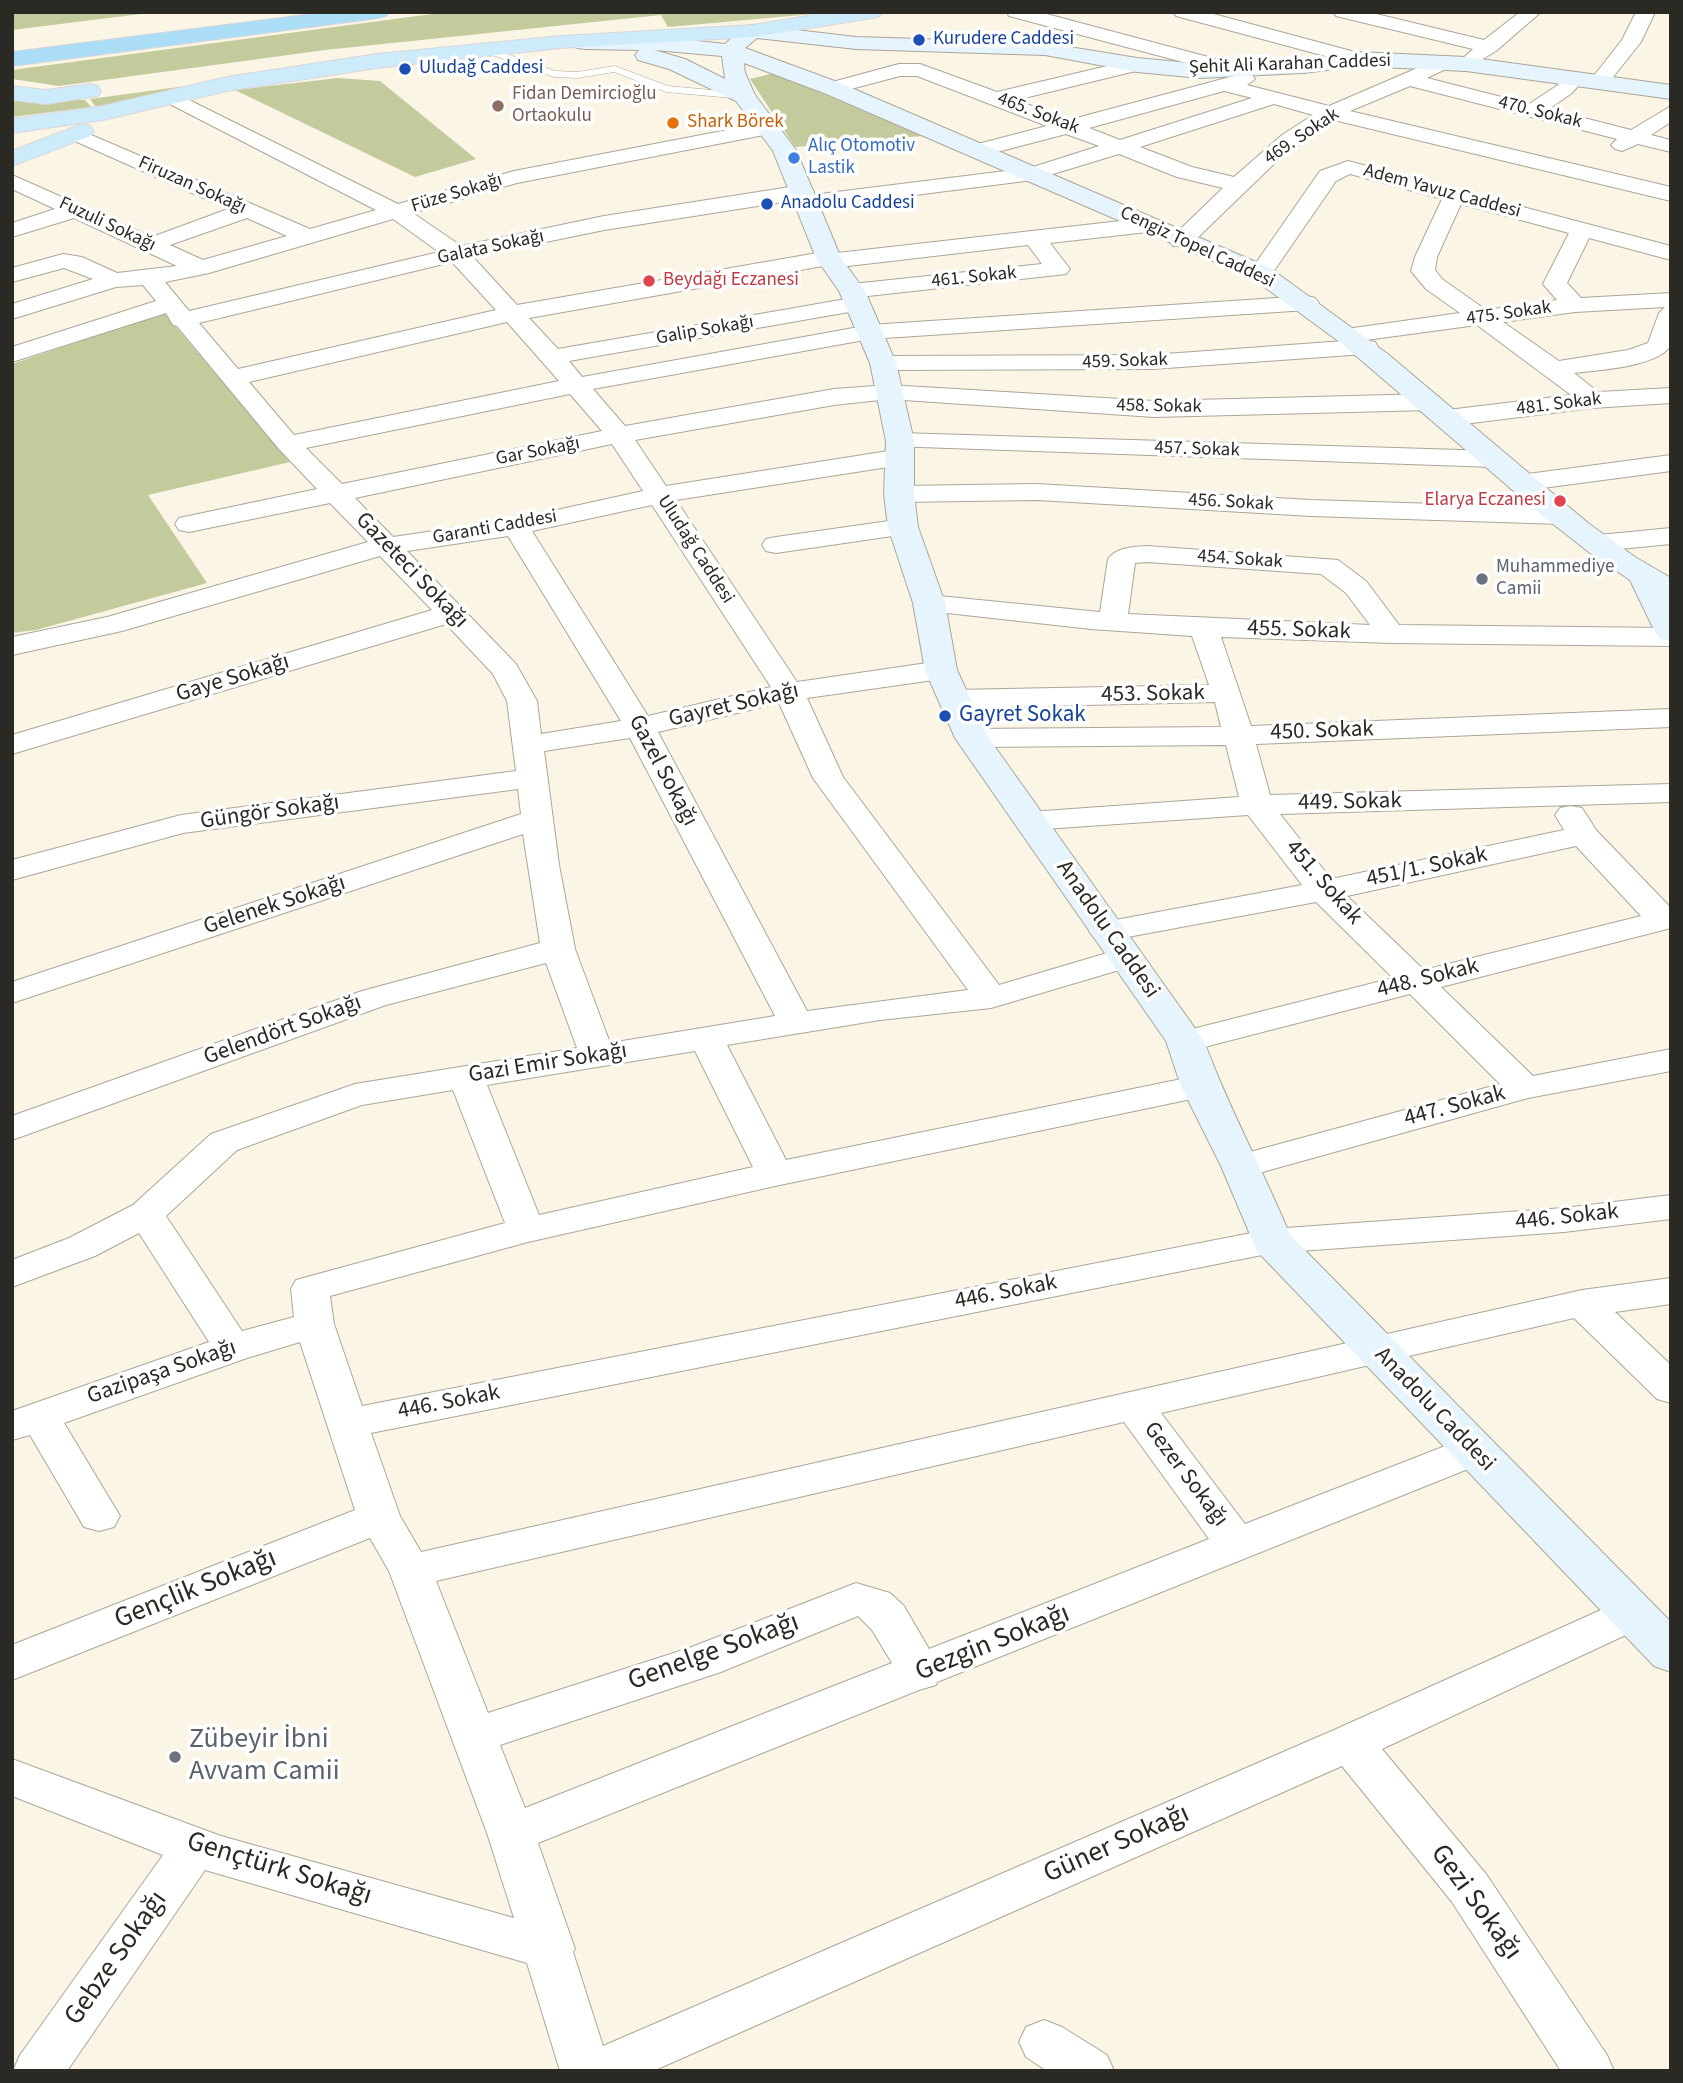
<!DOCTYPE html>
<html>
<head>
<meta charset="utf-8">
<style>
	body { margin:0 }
	#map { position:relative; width:1683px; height:2083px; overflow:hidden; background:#fbf5e6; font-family:"Source Sans 3",sans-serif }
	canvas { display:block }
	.frame { position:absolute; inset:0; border:14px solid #2b2924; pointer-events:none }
</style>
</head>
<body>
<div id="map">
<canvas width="1683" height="2083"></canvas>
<div class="frame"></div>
</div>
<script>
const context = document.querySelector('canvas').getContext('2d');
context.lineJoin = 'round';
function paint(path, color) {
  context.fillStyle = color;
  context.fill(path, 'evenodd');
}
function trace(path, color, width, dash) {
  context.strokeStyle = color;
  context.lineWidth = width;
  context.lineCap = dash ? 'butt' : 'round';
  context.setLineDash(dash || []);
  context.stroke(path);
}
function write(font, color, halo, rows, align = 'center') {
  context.font = font + ' "Source Sans 3",sans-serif';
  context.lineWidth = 7;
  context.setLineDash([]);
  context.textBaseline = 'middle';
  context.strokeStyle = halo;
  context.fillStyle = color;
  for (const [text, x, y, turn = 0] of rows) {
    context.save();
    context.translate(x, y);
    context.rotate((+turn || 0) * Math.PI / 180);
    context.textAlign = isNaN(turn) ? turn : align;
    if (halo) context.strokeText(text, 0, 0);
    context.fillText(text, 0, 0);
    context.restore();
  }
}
paint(new Path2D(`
	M 12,12 L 157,12 L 12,30 Z
	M 447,12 L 835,12 L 668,27 L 661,15 L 325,50 L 59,86 L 12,79 L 12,70 Z
	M 774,73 L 922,136 L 795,147 L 750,79 Z
	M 338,78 L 380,81 L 476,159 L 415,177 L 235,90 Z
	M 193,85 L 96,107 L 90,99 Z
	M 85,100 L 91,107 L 12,117 L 12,101 Z
	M 164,313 L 290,462 L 148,495 L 207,583 L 36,630 L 12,633 L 12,364 Z`), '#c3ca9c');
const lane = new Path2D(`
	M 484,48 L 490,48 L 555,71 L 577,72 L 615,66 L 668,86 L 744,93 L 749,96 L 744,99 L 666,92 L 614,72 L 577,78 L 554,77 L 484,52 Z`);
const street = new Path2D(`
	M 1007,12 L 1039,12 L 1212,58 L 1221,62 L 1225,71 L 1222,75 L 1208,75 L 1205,69 L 1198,66 L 1009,16 Z
	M 1174,12 L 1206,12 L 1366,55 L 1369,59 L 1366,63 L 1359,65 L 1176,16 Z
	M 1334,12 L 1368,12 L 1484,40 L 1520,12 L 1541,12 L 1496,51 L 1471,66 L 1464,64 L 1461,60 L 1473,49 L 1336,16 Z
	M 1636,12 L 1655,12 L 1641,42 L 1606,86 L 1592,86 L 1589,82 L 1622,40 Z
	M 1443,57 L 1450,59 L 1453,63 L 1450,67 L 1427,78 L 1529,104 L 1558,85 L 1567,75 L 1581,75 L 1584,79 L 1572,93 L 1549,109 L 1631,130 L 1671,106 L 1671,122 L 1651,135 L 1671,140 L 1671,152 L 1638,144 L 1622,151 L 1615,149 L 1611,145 L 1617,139 L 1410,86 L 1350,111 L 1671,187 L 1671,201 L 1334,120 L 1278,160 L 1189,246 L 1173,246 L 1170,241 L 1173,236 L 1223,188 L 1177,177 L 1119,154 L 1033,180 L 805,209 L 797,207 L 796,200 L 604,230 L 473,257 L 517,305 L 829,251 L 837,253 L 1147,218 L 1155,220 L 1158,225 L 1155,230 L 1147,232 L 1050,243 L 1070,269 L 1066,274 L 859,297 L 866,299 L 870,304 L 866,309 L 569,361 L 582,377 L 870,325 L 1307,296 L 1315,298 L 1319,303 L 1315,308 L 1307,310 L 870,339 L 593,389 L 625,426 L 834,389 L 889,385 L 1154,401 L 1430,394 L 1439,397 L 1443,402 L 1439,407 L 1430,410 L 1154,417 L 889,399 L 834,405 L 635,440 L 666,486 L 901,449 L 910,451 L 914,457 L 910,463 L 901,465 L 676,500 L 797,682 L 941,661 L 951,664 L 956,670 L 951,676 L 941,679 L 807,698 L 843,777 L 999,985 L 1124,948 L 1136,951 L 1141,958 L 1136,965 L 991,1008 L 880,1020 L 727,1045 L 786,1160 L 1201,1075 L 1214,1078 L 1219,1086 L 1214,1094 L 1201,1097 L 775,1186 L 528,1242 L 330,1296 L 334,1324 L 362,1406 L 1272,1229 L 1564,1208 L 1671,1195 L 1671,1219 L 1564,1232 L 1272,1253 L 371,1433 L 400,1516 L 421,1552 L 1582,1290 L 1671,1278 L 1671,1304 L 1615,1312 L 1671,1365 L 1671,1403 L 1657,1399 L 1574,1318 L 1161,1413 L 1245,1524 L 1458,1441 L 1473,1436 L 1488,1441 L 1494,1451 L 1488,1461 L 937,1682 L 936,1685 L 919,1690 L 538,1843 L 575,1949 L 573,1952 L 603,2046 L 1334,1730 L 1632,1596 L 1647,1601 L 1654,1613 L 1647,1625 L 1382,1749 L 1486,1874 L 1607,2055 L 1614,2071 L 1561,2071 L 1452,1902 L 1342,1766 L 653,2071 L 560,2071 L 527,1963 L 205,1870 L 67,2071 L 13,2071 L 20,2055 L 163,1855 L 12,1796 L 12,1759 L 221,1836 L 514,1918 L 487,1833 L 389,1571 L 370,1538 L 12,1680 L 12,1645 L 355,1510 L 300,1342 L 247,1358 L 64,1423 L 120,1516 L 114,1527 L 99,1531 L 84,1527 L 30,1435 L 12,1440 L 12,1411 L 209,1342 L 139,1233 L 95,1256 L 12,1287 L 12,1260 L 69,1238 L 133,1205 L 211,1134 L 355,1084 L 577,1048 L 546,963 L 386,1005 L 12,1140 L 12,1116 L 362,991 L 540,943 L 523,834 L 12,1003 L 12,982 L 521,814 L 518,789 L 183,833 L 12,880 L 12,860 L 181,815 L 516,771 L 507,701 L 493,674 L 446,624 L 12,754 L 12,735 L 432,610 L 380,556 L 122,631 L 12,655 L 12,637 L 107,617 L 368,542 L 330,503 L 189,532 L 179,530 L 175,524 L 179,518 L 317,489 L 279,449 L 177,326 L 173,325 L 166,313 L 12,362 L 12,347 L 156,301 L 143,285 L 116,287 L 12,319 L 12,304 L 93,279 L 64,268 L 12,282 L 12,268 L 63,254 L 82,257 L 117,273 L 177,266 L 74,218 L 12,237 L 12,223 L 55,209 L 12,189 L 12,175 L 152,237 L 228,209 L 68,138 L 65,134 L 68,130 L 75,128 L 310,229 L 376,210 L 164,101 L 161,97 L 164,93 L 171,91 L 398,204 L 514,171 L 769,122 L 776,124 L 779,128 L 776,132 L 769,134 L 517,183 L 413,213 L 461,246 L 604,216 L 803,185 L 811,187 L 814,192 L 812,195 L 1030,168 L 1099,146 L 1066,134 L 978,157 L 970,156 L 967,151 L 970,146 L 1047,126 L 917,76 L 900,76 L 832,94 L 825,92 L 822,88 L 825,84 L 899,64 L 920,64 L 997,92 L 1137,59 L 1144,61 L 1147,65 L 1144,69 L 1016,100 L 1069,120 L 1245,73 L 1252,75 L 1255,79 L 1247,85 L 1329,106 ZM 1224,91 L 1252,98 L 1120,140 L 1089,128 ZM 1274,104 L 1313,115 L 1282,135 L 1234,177 L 1192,167 L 1140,147 ZM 247,218 L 287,236 L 203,260 L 170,245 ZM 393,219 L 439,252 L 189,311 L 165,282 L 209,273 ZM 1028,245 L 1042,264 L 852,284 L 844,286 L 840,291 L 844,296 L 852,298 L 558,349 L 529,318 L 823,266 L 831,268 ZM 452,262 L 496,310 L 238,369 L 199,323 ZM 507,322 L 559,381 L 294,435 L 249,382 ZM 570,394 L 602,431 L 342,484 L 306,448 ZM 612,444 L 643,491 L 516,519 L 393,537 L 355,498 ZM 652,505 L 771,687 L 648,716 L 532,531 ZM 508,536 L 621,721 L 541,734 L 537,701 L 516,664 L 407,551 ZM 779,703 L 813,778 L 968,990 L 807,1011 L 658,732 ZM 630,738 L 775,1016 L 610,1043 L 575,949 L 559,865 L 544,751 ZM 695,1051 L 753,1167 L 539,1215 L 487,1085 ZM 453,1090 L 505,1223 L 296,1280 L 291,1289 L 294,1317 L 242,1331 L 166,1216 L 237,1150 L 362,1105 ZM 1124,1422 L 1209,1539 L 929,1649 L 904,1606 L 890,1593 L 856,1583 L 689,1648 L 488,1713 L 436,1581 ZM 858,1616 L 872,1630 L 892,1663 L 525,1808 L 500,1745 L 721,1672 Z
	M 1348,161 L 1671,246 L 1671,260 L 1589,238 L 1567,283 L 1581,298 L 1671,293 L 1671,345 C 1658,367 1598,370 1574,373 L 1598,392 L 1671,388 L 1671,403 L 1592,408 L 1448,426 L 1439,423 L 1435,418 L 1439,413 L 1448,410 L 1571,395 L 1477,325 L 1366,340 L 1375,342 L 1378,347 L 1375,352 L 1366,354 L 1152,369 L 883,370 L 874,368 L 871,363 L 874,358 L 883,356 L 1152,355 L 1344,341 L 1336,335 L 1339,330 L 1460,313 L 1426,289 L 1411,271 L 1415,257 L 1442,199 L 1350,174 L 1336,181 L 1269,278 L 1253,278 L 1249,273 L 1320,171 ZM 1461,204 L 1569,233 L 1543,284 L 1557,300 L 1486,310 L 1442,279 L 1435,270 L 1437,257 ZM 1665,307 L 1659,313 L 1648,343 L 1628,350 L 1559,361 L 1503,322 L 1575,312 Z
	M 900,433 L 1494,451 L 1503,453 L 1507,459 L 1503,465 L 1494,467 L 891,446 L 887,441 L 891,436 Z
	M 1671,455 L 1671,471 L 1520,491 L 1511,489 L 1507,483 L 1511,477 L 1520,475 Z
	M 1037,484 L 1311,500 L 1562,508 L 1572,510 L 1575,516 L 1572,522 L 1562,524 L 1311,516 L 1037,500 L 899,502 L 890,500 L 886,494 L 890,488 L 899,486 Z
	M 903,519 L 913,521 L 917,527 L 913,533 L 776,553 L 766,551 L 762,545 L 766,539 L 776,537 Z
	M 1671,528 L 1671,544 L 1599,551 L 1589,549 L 1585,543 L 1589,537 L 1599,535 Z
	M 1147,546 L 1338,560 L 1366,581 L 1399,625 L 1671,628 L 1671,646 L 1391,643 L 1221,637 L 1251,726 L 1671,709 L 1671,727 L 1256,744 L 1270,795 L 1671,784 L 1671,802 L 1280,814 L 1331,879 L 1564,830 L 1555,815 L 1560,808 L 1571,806 L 1582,808 L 1596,830 L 1671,908 L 1671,928 L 1441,987 L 1533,1076 L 1671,1049 L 1671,1071 L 1528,1098 L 1241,1178 L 1228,1174 L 1223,1166 L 1228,1158 L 1500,1084 L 1410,994 L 1185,1052 L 1173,1048 L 1168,1041 L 1173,1034 L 1393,978 L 1316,902 L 1106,941 L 1094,938 L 1089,931 L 1094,924 L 1302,885 L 1248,815 L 1030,830 L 1019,828 L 1014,821 L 1019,814 L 1030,812 L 1239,797 L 1226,745 L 972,747 L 961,744 L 957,738 L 961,732 L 972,729 L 1221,727 L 1215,702 L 954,708 L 943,705 L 939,699 L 943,693 L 954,690 L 1209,685 L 1192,636 L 1091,629 L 929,611 L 919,609 L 915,603 L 919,597 L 929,595 L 1100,612 L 1108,559 C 1117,547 1133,547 1147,546 ZM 1147,562 L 1321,574 L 1346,593 L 1370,625 L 1128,614 L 1135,563 ZM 1576,846 L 1641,916 L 1424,970 L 1347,896 Z
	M 1044,2020 L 1062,2027 L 1107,2055 L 1114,2071 L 1047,2071 L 1026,2057 L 1019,2042 L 1026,2027 Z`);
const secondary = new Path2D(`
	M 753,25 L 856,37 L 1045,43 L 1137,58 L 1200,64 L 1303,59 L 1359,52 L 1466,57 L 1671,85 L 1671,99 L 1466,71 L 1359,66 L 1303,73 L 1200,78 L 1137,72 L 1045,55 L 856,49 L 757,38 L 745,48 L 840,83 L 1270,268 L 1389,355 L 1588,523 L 1635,557 L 1671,578 L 1671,641 L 1660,639 L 1655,632 L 1630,580 L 1590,553 L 1544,517 L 1341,343 L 1252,278 L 824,93 L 744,63 L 745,73 L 755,95 L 796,150 L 841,258 L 865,291 L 896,363 L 914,441 L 914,494 L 918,527 L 945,603 L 957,670 L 988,737 L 1204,1041 C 1228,1107 1263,1170 1290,1235 L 1671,1622 L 1671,1672 L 1654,1666 L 1257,1251 L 1221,1166 L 1181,1086 L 1166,1041 L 955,738 L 925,670 L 913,603 L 888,527 L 884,494 L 886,441 L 870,363 L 839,291 L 816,258 L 773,151 L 736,101 L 669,69 L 638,60 L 635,55 L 639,50 L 585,49 L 577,48 L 574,43 L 577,38 L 585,37 L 670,38 L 725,44 L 745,26 ZM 654,50 L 722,56 L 725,79 L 685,59 Z`);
const primary = new Path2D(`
	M 831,12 L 883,12 L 880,16 L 873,18 L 753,37 L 561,48 L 377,68 L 227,91 L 103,120 L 12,133 L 12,119 L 103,106 L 227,77 L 377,54 L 561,36 L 753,25 Z
	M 90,84 L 98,86 L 101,91 L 98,96 L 46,104 L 12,100 L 12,86 L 46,90 Z
	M 82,124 L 90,126 L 94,131 L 90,136 L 12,166 L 12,151 Z`);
const highway = new Path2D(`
	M 328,12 L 389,12 L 386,16 L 379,18 L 12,66 L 12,52 Z`);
trace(lane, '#aba698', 1);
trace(street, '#aba698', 2);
trace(secondary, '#aba698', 2);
trace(primary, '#d9d8d8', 2);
trace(highway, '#d9d8d8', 2);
paint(lane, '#fff');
paint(street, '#fff');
paint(secondary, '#e6f5fd');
paint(primary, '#cdebfa');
paint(highway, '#abddf7');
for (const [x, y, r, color] of [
	[919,40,7,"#1a4fb4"],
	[405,69,7,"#1a4fb4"],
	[498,106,7,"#8d6e63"],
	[673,123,7,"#e8710a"],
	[794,158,7,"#3f7fe0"],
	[767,204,7,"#1a4fb4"],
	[649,281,7,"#e0444e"],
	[1560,501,7,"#e0444e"],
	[1482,579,7,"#6b7280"],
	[945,716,7,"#1a4fb4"],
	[175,1757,7,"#6b7280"]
]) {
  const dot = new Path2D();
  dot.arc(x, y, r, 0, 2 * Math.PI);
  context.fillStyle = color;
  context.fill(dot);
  trace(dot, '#fff', 2.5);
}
write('19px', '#164399', '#fff', [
	["Kurudere Caddesi",933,40],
	["Uludağ Caddesi",419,69],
	["Anadolu Caddesi",781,204]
], 'left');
write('19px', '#2b2924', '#fff', [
	["Şehit Ali Karahan Caddesi",1290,65,-2],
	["470. Sokak",1540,113,14],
	["465. Sokak",1038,114,21],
	["469. Sokak",1302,137,-34],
	["Firuzan Sokağı",192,186,24],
	["Adem Yavuz Caddesi",1442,192,15],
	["Füze Sokağı",457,194,-17],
	["Fuzuli Sokağı",107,225,25],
	["Galata Sokağı",491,248,-12],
	["Cengiz Topel Caddesi",1197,248,25],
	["461. Sokak",974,278,-6],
	["475. Sokak",1509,314,-8],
	["Galip Sokağı",705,331,-10],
	["459. Sokak",1125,362,-2],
	["481. Sokak",1559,405,-7],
	["458. Sokak",1159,407,1],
	["457. Sokak",1197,450,2],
	["Gar Sokağı",538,452,-11],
	["456. Sokak",1231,503,3],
	["Garanti Caddesi",495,528,-10],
	["Uludağ Caddesi",695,550,57],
	["454. Sokak",1240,560,4]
]);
write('19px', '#785e54', '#fff', [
	["Fidan Demircioğlu",512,95],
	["Ortaokulu",512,117]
], 'left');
write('19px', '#c56008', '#fff', [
	["Shark Börek",687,123]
], 'left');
write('19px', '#366cbe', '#fff', [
	["Alıç Otomotiv",808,147],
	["Lastik",808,169]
], 'left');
write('19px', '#be3a42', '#fff', [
	["Beydağı Eczanesi",663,281],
	["Elarya Eczanesi",1546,501,"right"]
], 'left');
write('19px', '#5b616d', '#fff', [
	["Muhammediye",1496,568],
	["Camii",1496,590]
], 'left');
write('23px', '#2b2924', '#fff', [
	["Gazeteci Sokağı",411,571,46],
	["455. Sokak",1299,631,2],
	["Gaye Sokağı",233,679,-17],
	["453. Sokak",1153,695,-1],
	["Gayret Sokağı",734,706,-13],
	["450. Sokak",1322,732,-2],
	["Gazel Sokağı",662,771,62],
	["449. Sokak",1350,803,-1],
	["Güngör Sokağı",270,813,-8],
	["451/1. Sokak",1427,868,-12],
	["451. Sokak",1323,883,49],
	["Gelenek Sokağı",275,906,-18],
	["Anadolu Caddesi",1107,930,55],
	["448. Sokak",1428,979,-14],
	["Gelendört Sokağı",283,1031,-20],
	["Gazi Emir Sokağı",548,1064,-9],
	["447. Sokak",1455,1107,-15],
	["446. Sokak",1567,1218,-6],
	["446. Sokak",1006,1293,-11],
	["Gazipaşa Sokağı",162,1373,-19],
	["446. Sokak",449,1403,-11],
	["Anadolu Caddesi",1434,1410,46],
	["Gezer Sokağı",1185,1475,53]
]);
write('23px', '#164399', '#fff', [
	["Gayret Sokak",959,716]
], 'left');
write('28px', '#2b2924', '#fff', [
	["Gençlik Sokağı",196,1590,-22],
	["Gezgin Sokağı",993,1644,-22],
	["Genelge Sokağı",714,1653,-20],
	["Güner Sokağı",1117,1845,-24],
	["Gençtürk Sokağı",279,1870,17],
	["Gezi Sokağı",1475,1903,54],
	["Gebze Sokağı",117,1959,-55]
]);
write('28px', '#5b616d', '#fff', [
	["Zübeyir İbni",189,1741],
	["Avvam Camii",189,1773]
], 'left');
</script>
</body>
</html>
